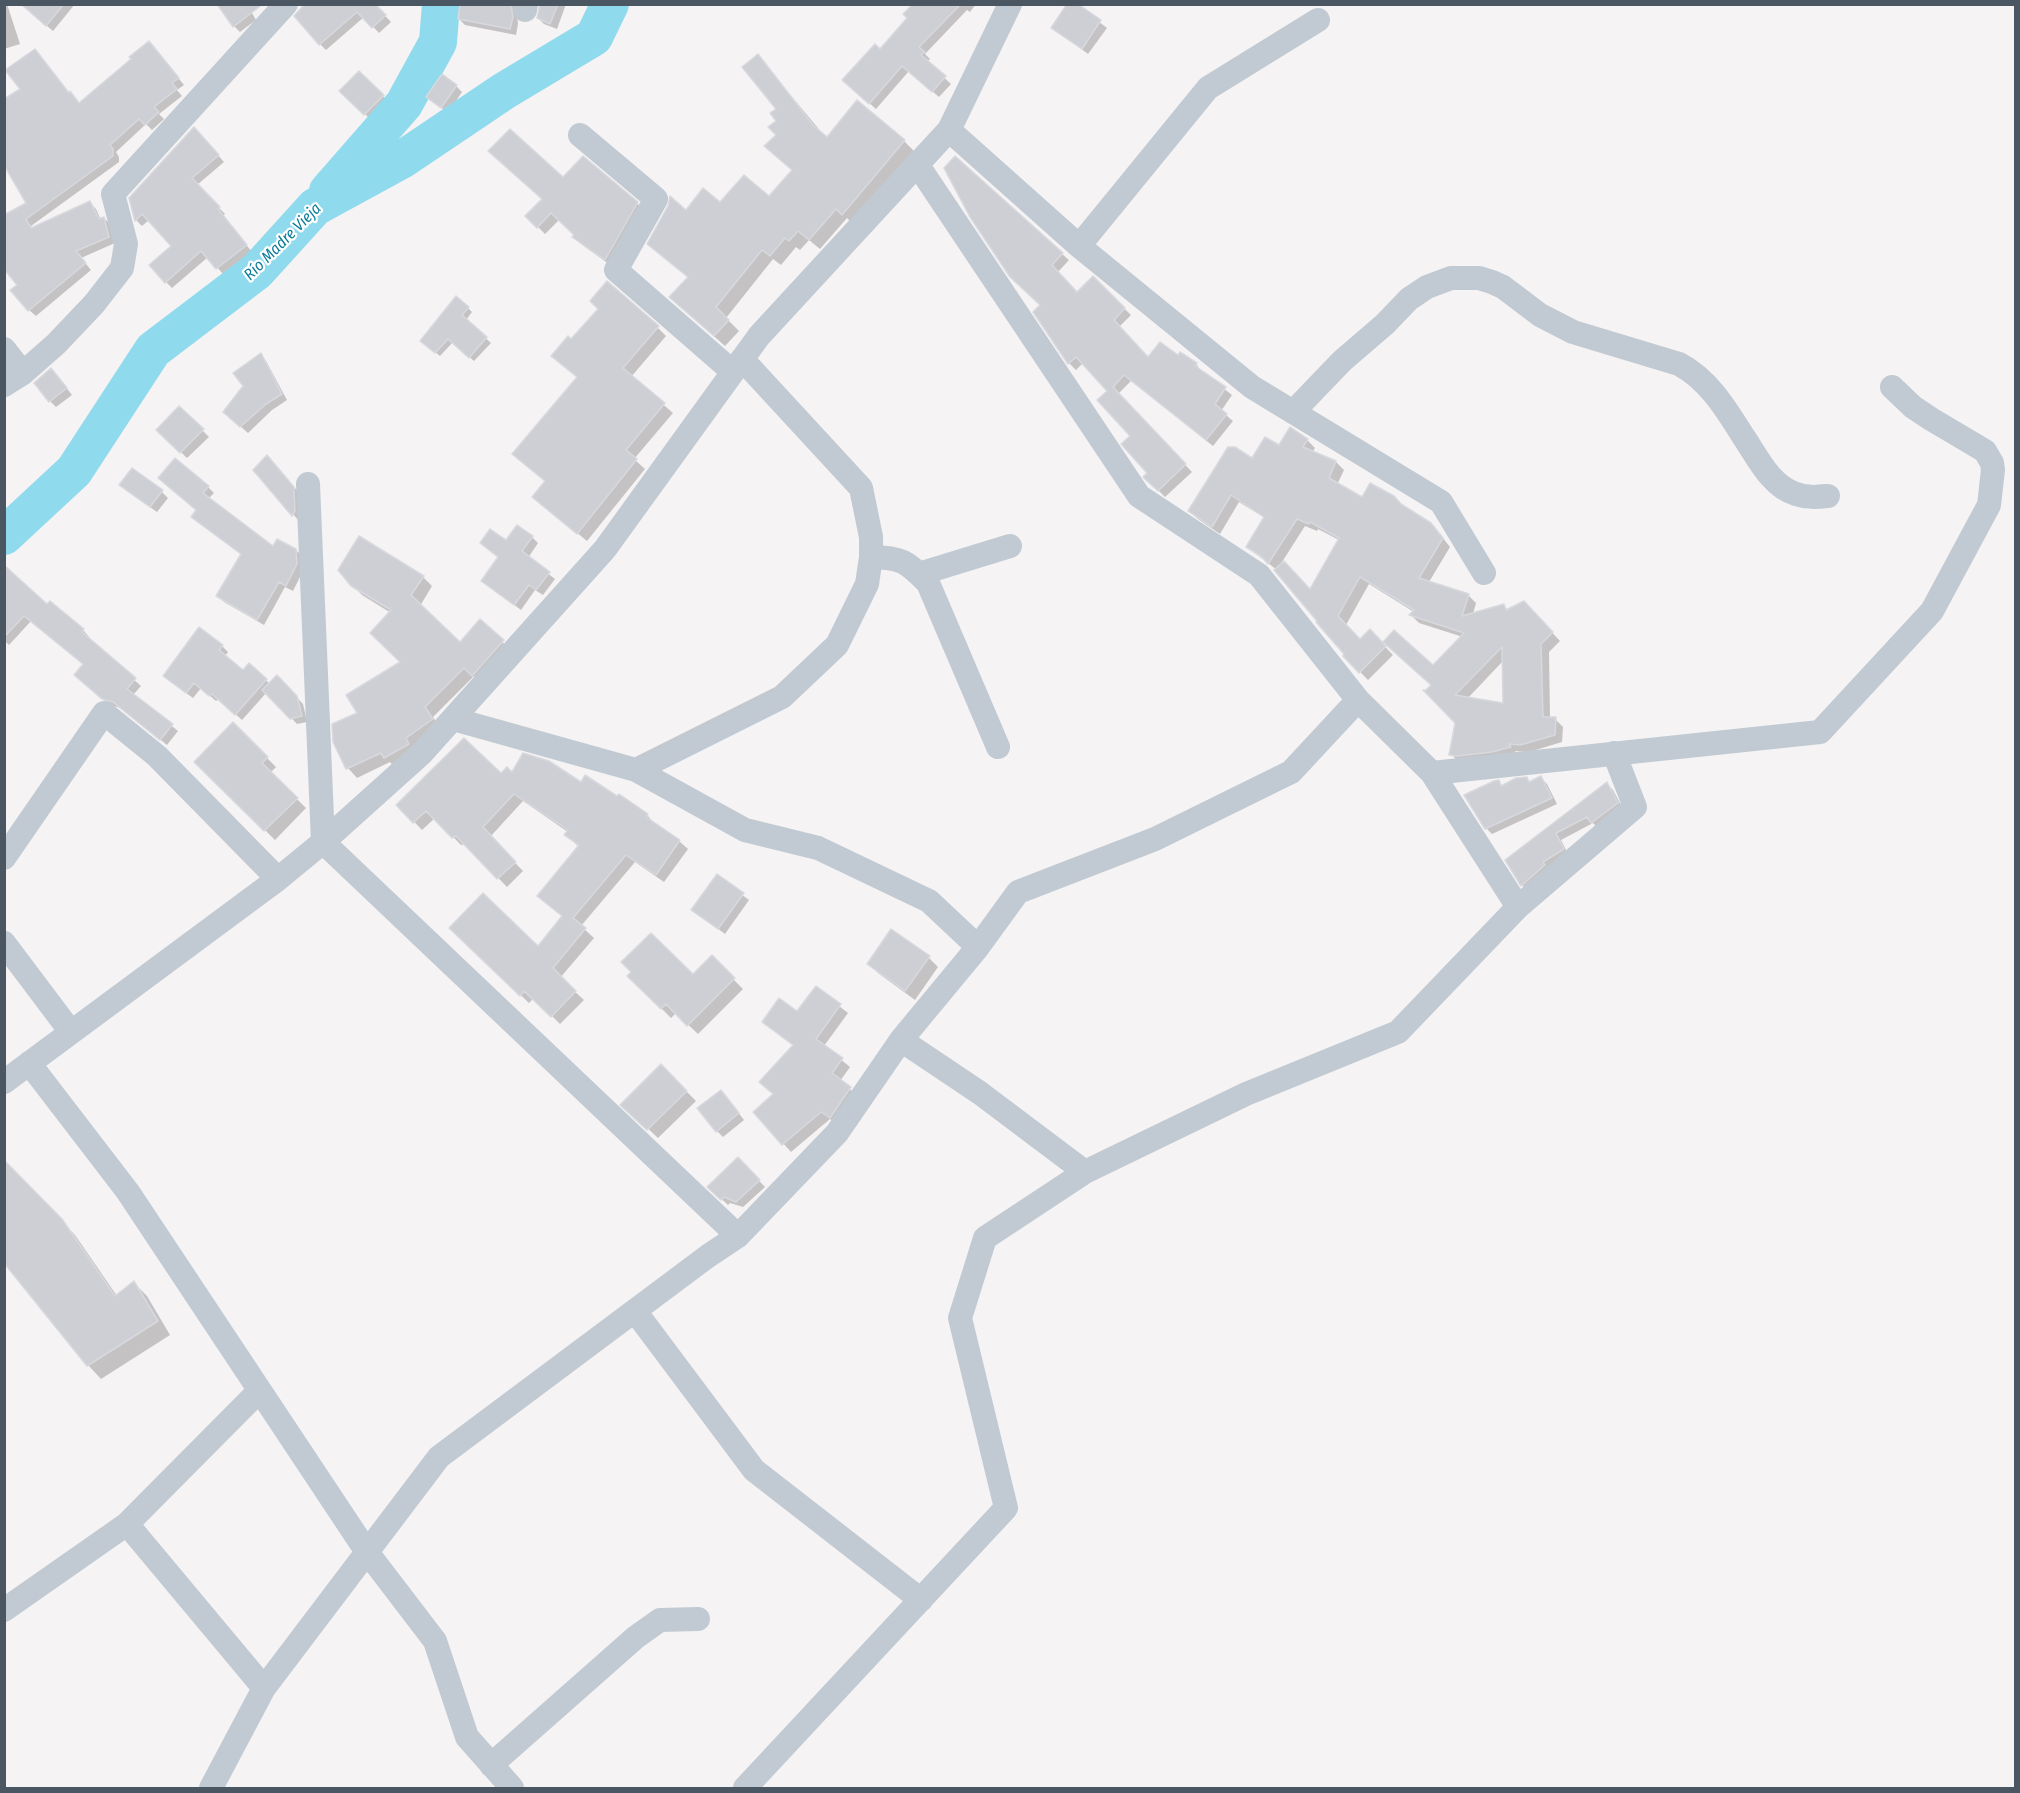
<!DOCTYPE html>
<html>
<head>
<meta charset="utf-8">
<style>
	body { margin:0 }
	#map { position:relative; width:2020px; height:1793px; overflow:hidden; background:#f5f3f3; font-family:"Fira Sans Condensed",sans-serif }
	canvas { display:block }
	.frame { position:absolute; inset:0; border:6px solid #4a5661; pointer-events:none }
</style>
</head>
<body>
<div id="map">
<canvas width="2020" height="1793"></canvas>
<div class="frame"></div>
</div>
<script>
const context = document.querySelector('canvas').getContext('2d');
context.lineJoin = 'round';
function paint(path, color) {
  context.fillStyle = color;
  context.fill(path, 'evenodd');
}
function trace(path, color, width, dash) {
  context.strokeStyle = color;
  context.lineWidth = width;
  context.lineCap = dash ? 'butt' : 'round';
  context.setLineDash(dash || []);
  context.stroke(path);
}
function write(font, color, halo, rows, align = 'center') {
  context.font = font + ' "Fira Sans Condensed",sans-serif';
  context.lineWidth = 4.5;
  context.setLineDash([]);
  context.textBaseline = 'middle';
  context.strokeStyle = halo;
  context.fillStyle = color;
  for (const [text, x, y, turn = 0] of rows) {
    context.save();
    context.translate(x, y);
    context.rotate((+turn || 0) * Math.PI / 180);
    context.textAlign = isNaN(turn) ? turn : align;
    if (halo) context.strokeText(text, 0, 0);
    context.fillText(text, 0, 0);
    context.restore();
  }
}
paint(new Path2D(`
	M 4,4 L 7,4 L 20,44 L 4,49 Z
	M 21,4 L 75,4 L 53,31 Z
	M 247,4 L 256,20 L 240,32 L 234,26 Z
	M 308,4 L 374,4 L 391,22 L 379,33 L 364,17 L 326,50 L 320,44 Z
	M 462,4 L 520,4 L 517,15 L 518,24 L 516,35 L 465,25 L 459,19 Z
	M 541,4 L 566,4 L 557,29 L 544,24 L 538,18 Z
	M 915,4 L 976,4 L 970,12 L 967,10 L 925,54 L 930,59 L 927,62 L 951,84 L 939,97 L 909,71 L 876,109 L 850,86 L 909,18 Z
	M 1076,4 L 1107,28 L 1088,54 L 1053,28 Z
	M 155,49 L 184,85 L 177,90 L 182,96 L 159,114 L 164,119 L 152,130 L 146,124 L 116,152 L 119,157 L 119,162 L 31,226 L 33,229 L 90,203 L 96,209 L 101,220 L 104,218 L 110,224 L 115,243 L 81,258 L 91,270 L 36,316 L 29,310 L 19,285 L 28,203 L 69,94 L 80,105 Z
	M 758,56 L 827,139 L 904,141 L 914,151 L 853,224 L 847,218 L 820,249 L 809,240 L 800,250 L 796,247 L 781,265 L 773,259 L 726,318 L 739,331 L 725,346 L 681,307 L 689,278 L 659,254 L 686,212 L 721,204 L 769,199 L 793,171 L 778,135 L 778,110 Z
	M 359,73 L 389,102 L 371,120 L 342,91 Z
	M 456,86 L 462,92 L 448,113 L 428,97 Z
	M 200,135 L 224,162 L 197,185 L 225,214 L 223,216 L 252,252 L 223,274 L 208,257 L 172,288 L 166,282 L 173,247 L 149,220 L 142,226 L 136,220 L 130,198 Z
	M 563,179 L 637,203 L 644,211 L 613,267 L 581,244 L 574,237 L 575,235 L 559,220 L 545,234 L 527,216 Z
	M 1062,254 L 1069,260 L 1057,273 L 1077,294 L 1093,278 L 1131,315 L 1119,327 L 1149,359 L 1178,358 L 1181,354 L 1196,364 L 1202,372 L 1232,395 L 1221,411 L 1233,421 L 1213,446 L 1131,381 L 1118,394 L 1192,472 L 1165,497 L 1145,477 L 1149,473 L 1133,436 L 1109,391 L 1083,363 L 1076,370 L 1069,363 L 1035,312 L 1042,305 L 1019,284 Z
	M 468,308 L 472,312 L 466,320 L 491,343 L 474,361 L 453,342 L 440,356 L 422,341 Z
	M 657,327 L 666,336 L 631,377 L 673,413 L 634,459 L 645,469 L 587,541 L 543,505 L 546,482 L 578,378 L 562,364 L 571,341 Z
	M 260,355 L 266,361 L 287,400 L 272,410 L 248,433 L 231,418 Z
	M 57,376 L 72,395 L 56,407 L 50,401 Z
	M 180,408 L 209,437 L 187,458 L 158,430 Z
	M 1290,429 L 1307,440 L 1315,448 L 1312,453 L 1336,462 L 1344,470 L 1337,485 L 1363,499 L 1403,507 L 1430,524 L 1439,533 L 1450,547 L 1429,582 L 1468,595 L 1476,603 L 1473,614 L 1504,606 L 1508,610 L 1524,603 L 1560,641 L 1549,652 L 1550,718 L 1555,719 L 1563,727 L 1562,742 L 1529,752 L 1515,751 L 1517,755 L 1459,762 L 1451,754 L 1456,722 L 1433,686 L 1433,667 L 1463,637 L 1419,623 L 1411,615 L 1414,612 L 1369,584 L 1346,625 L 1360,641 L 1370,631 L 1393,655 L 1368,680 L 1345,656 L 1347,654 L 1277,570 L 1247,547 L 1265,518 L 1239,502 L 1220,534 L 1198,519 L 1190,511 L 1253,460 L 1279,447 ZM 1305,526 L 1317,531 L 1318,529 L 1339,540 L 1310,591 L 1282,562 ZM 1503,661 L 1505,705 L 1467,699 Z
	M 274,463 L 300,494 L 299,521 L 255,470 Z
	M 166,484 L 208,487 L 214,493 L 208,499 L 274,548 L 296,550 L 302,556 L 303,571 L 293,591 L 285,587 L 264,625 L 224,602 L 218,595 L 242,555 L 198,511 Z
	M 127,491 L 162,492 L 168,498 L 157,512 Z
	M 532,537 L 538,543 L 528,558 L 555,579 L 543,595 L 535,590 L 521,610 L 483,581 L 499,558 L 482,543 L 506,542 Z
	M 4,567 L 47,606 L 83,630 L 89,637 L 88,638 L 141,686 L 133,695 L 178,731 L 167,745 L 121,708 L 110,705 L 82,681 L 84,665 L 31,621 L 9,645 L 4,640 Z
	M 423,577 L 432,586 L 420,606 L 460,644 L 480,621 L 512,651 L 482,684 L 474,676 L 433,717 L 441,729 L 394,767 L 390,762 L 357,778 L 348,768 L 335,741 L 402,662 L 391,613 L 362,595 L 352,585 Z
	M 222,646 L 228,652 L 225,656 L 243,672 L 249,665 L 270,684 L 277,677 L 303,704 L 307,722 L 297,724 L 267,692 L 242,720 L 219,699 L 216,701 L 201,688 L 193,698 L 171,682 Z
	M 233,724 L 276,767 L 270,773 L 306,808 L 275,840 L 196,762 Z
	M 512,774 L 581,784 L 617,798 L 619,796 L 647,815 L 656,825 L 679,841 L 688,849 L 664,882 L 635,862 L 581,926 L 594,938 L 560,978 L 584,1000 L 560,1024 L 534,998 L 529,1003 L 451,928 L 538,948 L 563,917 L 579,847 L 566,835 L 568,832 L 523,801 L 490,837 L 523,871 L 507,887 L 465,844 L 461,845 L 435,818 L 422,830 L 398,805 L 501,775 Z
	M 1541,778 L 1547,784 L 1557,804 L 1492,834 L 1486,828 L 1498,782 L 1503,786 L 1526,779 L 1530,783 Z
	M 1607,784 L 1613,790 L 1623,809 L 1598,828 L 1593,823 L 1561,840 L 1569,856 L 1528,891 L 1522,885 L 1507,860 Z
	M 717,876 L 749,900 L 725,934 L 693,910 Z
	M 712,958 L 743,989 L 698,1034 L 676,1013 L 671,1018 L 629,976 L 693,976 Z
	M 929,958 L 938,967 L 915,1000 L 878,973 L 869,964 Z
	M 816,988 L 848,1013 L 824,1046 L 850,1067 L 840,1081 L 858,1096 L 838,1125 L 830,1119 L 791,1152 L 755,1112 L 774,1095 L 794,1046 L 764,1022 L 798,1013 Z
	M 661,1066 L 696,1101 L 658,1138 L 623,1105 Z
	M 727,1098 L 744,1120 L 723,1137 L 717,1131 Z
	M 738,1159 L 765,1187 L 743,1207 L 730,1203 L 728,1205 L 709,1187 Z
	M 4,1162 L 75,1235 L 117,1296 L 134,1283 L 147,1296 L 170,1335 L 101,1379 L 88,1365 Z`), '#0003');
trace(new Path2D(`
	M 328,191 L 404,104 L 438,42 L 441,4
	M 4,536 L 74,471 L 153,350 L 257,271 L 315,207 L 403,159 L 504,91 L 594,37 L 610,4`), '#90daee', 38);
const building = new Path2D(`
	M 21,4 L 64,4 L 46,26 Z
	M 217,4 L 263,4 L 233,27 Z
	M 305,4 L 375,4 L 386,15 L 372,28 L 357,12 L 319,45 L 294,16 Z
	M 460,4 L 511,4 L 513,17 L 510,29 L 458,19 Z
	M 540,4 L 558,4 L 550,24 L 537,18 Z
	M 913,4 L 961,4 L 919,47 L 925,52 L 921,55 L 946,76 L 932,92 L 902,66 L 869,104 L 842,80 L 875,44 L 880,49 L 907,18 L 903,14 Z
	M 1067,4 L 1078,4 L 1101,20 L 1082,49 L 1051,28 Z
	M 149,41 L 179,78 L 172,83 L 177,89 L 154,107 L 159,112 L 145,125 L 139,119 L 110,145 L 113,149 L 113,156 L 26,219 L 31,228 L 90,201 L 99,219 L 104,217 L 109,237 L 76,251 L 86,263 L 28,311 L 10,290 L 17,285 L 4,269 L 4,215 L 26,203 L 4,165 L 4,99 L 20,89 L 5,70 L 35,49 L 69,93 L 70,91 L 79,103 L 131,59 L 129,57 Z
	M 758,54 L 813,125 L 827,137 L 857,100 L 905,140 L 842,215 L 836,209 L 809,240 L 798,231 L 789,241 L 785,238 L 770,256 L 762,250 L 716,307 L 729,320 L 714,336 L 669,297 L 688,277 L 647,244 L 668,206 L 670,196 L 686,210 L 703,188 L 720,202 L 744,175 L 769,196 L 792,170 L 764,146 L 776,135 L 768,127 L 776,121 L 770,113 L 776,109 L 742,67 Z
	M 359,71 L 384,95 L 364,115 L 339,91 Z
	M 442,74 L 457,85 L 441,108 L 426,97 Z
	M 194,127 L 219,155 L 192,178 L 220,207 L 218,209 L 247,245 L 216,269 L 201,251 L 165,283 L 149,265 L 171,246 L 142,214 L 135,221 L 129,198 Z
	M 510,129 L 563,177 L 583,156 L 638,202 L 605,260 L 572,237 L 574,235 L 551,213 L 537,228 L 525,216 L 542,199 L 488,151 Z
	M 955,156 L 1063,253 L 1052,265 L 1077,292 L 1093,276 L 1125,308 L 1114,320 L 1148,357 L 1160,342 L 1178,355 L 1180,352 L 1197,363 L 1195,366 L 1226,387 L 1215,404 L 1227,414 L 1206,440 L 1124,375 L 1113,387 L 1186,464 L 1158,491 L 1145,479 L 1143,477 L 1147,473 L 1121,444 L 1130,436 L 1097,400 L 1107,391 L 1076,357 L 1068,364 L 1033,312 L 1040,305 L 1010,277 L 970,217 L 944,168 Z
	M 607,281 L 659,326 L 623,368 L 665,403 L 626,450 L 637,459 L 577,534 L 532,497 L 545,481 L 512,454 L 577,377 L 551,356 L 568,336 L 571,339 L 598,309 L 590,301 Z
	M 456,296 L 469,307 L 462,315 L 487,337 L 469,358 L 448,339 L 435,353 L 420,341 Z
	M 261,353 L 282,394 L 266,404 L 240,427 L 223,412 L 243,386 L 233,373 Z
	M 51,368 L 67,388 L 49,402 L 34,383 Z
	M 179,406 L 204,429 L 180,453 L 156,430 Z
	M 1290,427 L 1308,439 L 1303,447 L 1336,461 L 1329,478 L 1362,497 L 1370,483 L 1394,496 L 1401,504 L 1431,523 L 1443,538 L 1419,578 L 1469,594 L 1462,616 L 1504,604 L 1506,610 L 1524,601 L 1553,632 L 1541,644 L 1543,717 L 1556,717 L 1555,735 L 1520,745 L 1509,744 L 1511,747 L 1492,752 L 1458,756 L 1449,755 L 1455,723 L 1423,690 L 1426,690 L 1431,685 L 1383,642 L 1394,630 L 1433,665 L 1464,633 L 1409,615 L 1414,610 L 1360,577 L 1338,616 L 1360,639 L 1370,629 L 1386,646 L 1359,673 L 1343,656 L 1344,654 L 1316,622 L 1317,621 L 1274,570 L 1284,561 L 1310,589 L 1339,538 L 1310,522 L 1309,524 L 1297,519 L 1268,564 L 1262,557 L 1246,547 L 1264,517 L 1231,495 L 1212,527 L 1188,511 L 1228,447 L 1235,447 L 1252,458 L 1265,437 L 1279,445 ZM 1502,647 L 1503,703 L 1455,695 Z
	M 267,455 L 294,487 L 295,511 L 292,516 L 253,470 Z
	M 175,458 L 209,486 L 203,493 L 273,546 L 277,539 L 296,549 L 297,564 L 286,586 L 279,582 L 257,620 L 216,596 L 241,554 L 191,517 L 196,510 L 158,478 Z
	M 132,468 L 163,490 L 150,507 L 119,485 Z
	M 517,525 L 533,536 L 522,551 L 550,572 L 536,590 L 529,585 L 514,605 L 481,581 L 498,557 L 480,543 L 490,529 L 506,540 Z
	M 359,536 L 424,576 L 411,595 L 460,642 L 480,619 L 504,640 L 472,676 L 464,668 L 425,707 L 433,719 L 406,738 L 409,744 L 384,758 L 381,753 L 346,769 L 333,742 L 332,724 L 357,713 L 346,695 L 400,662 L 370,633 L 391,610 L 351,586 L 338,570 Z
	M 4,565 L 47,604 L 50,601 L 84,629 L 82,632 L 136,678 L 127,689 L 173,724 L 160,740 L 113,702 L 102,699 L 74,675 L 83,664 L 24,616 L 4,637 Z
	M 199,627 L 223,645 L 219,650 L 243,670 L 249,663 L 267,679 L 235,715 L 212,694 L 209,696 L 194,683 L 186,693 L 163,676 Z
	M 277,675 L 297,696 L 302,716 L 290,719 L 262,690 Z
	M 233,722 L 268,757 L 262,763 L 298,798 L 264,831 L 194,762 Z
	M 464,738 L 501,773 L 507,767 L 512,772 L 523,753 L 549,761 L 581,782 L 585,775 L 617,796 L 619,794 L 648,814 L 646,817 L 680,840 L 656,875 L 626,855 L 573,918 L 586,928 L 553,968 L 576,991 L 551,1017 L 524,991 L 520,996 L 449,928 L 483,893 L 538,946 L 562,916 L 537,896 L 579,845 L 564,835 L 568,830 L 514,794 L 483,827 L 516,862 L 497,879 L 456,836 L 452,838 L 426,811 L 413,823 L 396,805 Z
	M 1541,776 L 1552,798 L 1485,829 L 1464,795 L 1494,781 L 1499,780 L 1501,786 L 1516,778 L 1527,777 L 1529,782 Z
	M 1607,782 L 1618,803 L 1591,823 L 1587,817 L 1556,833 L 1564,849 L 1543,862 L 1545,865 L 1521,886 L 1505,860 Z
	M 717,874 L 744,893 L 718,929 L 691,910 Z
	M 891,929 L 930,956 L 905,991 L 867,964 Z
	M 651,933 L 693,974 L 712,955 L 735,978 L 687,1026 L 666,1004 L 661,1009 L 627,976 L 631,972 L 621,962 Z
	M 816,986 L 841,1004 L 816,1039 L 843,1058 L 832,1073 L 851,1087 L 830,1118 L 821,1112 L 782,1145 L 753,1112 L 773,1094 L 759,1082 L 793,1045 L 762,1022 L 779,998 L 797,1011 Z
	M 661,1064 L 687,1091 L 647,1130 L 620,1105 Z
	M 721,1090 L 739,1113 L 716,1132 L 697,1108 Z
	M 738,1157 L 760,1180 L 736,1202 L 724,1197 L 721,1200 L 707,1187 Z
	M 4,1160 L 62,1219 L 115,1296 L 134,1281 L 158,1321 L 87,1366 L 4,1263 Z`);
paint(building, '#cdcfd5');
trace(building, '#d7d9de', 1.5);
trace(new Path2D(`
	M 525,10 L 526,4
	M 949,130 L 1079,246 L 1252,387 L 1441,502 L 1484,573
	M 580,135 L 656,199 L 616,270 L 733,372
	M 917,164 L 1139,496 L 1259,575 L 1358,700
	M 1079,246 L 1208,88 L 1318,20
	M 4,349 L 23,373
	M 4,385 L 23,373 L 56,344 L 94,304 L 122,268 L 126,244 L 113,194 L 286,4
	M 1293,412 L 1342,361 L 1385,324 L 1409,299 L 1427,287 L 1451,278 L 1479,278 L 1492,282 L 1503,287 L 1540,315 L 1573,332 L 1679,364 C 1708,379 1726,409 1743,436 C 1757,456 1770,486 1796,494 C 1807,498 1817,497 1828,496
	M 308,484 L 323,842 L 738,1236
	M 871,557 C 903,558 906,561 928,583 L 998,747
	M 919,574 L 1010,546
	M 453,719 L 636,770 L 782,697 L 837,645 L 867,584 L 871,557 L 871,537 L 861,488 L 742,359
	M 636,770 L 745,830 L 818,848 L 929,901 L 978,947
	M 1432,773 L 1518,907
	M 4,858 L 104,713 L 157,756 L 278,879
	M 4,943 L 71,1032
	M 901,1040 L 980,1093 L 1085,1172
	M 29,1063 L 128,1192 L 367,1552 L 435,1641 L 467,1737 L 512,1788
	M 4,1082 L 278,879 L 323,842 L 422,753 L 605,549 L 759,336 L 949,130 L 1010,4
	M 635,1311 L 754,1470 L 921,1600
	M 127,1524 L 264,1688
	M 4,1610 L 127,1524 L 259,1391
	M 491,1765 L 636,1637 L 660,1620 L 698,1619
	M 211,1788 L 264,1688 L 439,1457 L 708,1256 L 738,1236 L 837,1133 L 901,1040 L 978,947 L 1018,892 L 1155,839 L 1291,772 L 1358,700 L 1432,773 L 1820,732 L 1932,611 L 1989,505 L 1993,470 L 1992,463 L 1985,451 L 1931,419 L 1913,407 L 1892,387
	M 745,1788 L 1006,1508 L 960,1318 L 985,1238 L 1085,1172 L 1246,1094 L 1398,1032 L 1518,907 L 1635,807 L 1614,753`), '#c1cad2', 24);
write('italic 16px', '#0c7c9b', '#fff', [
	["Río Madre Vieja",283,242,-45]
]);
</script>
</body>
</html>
